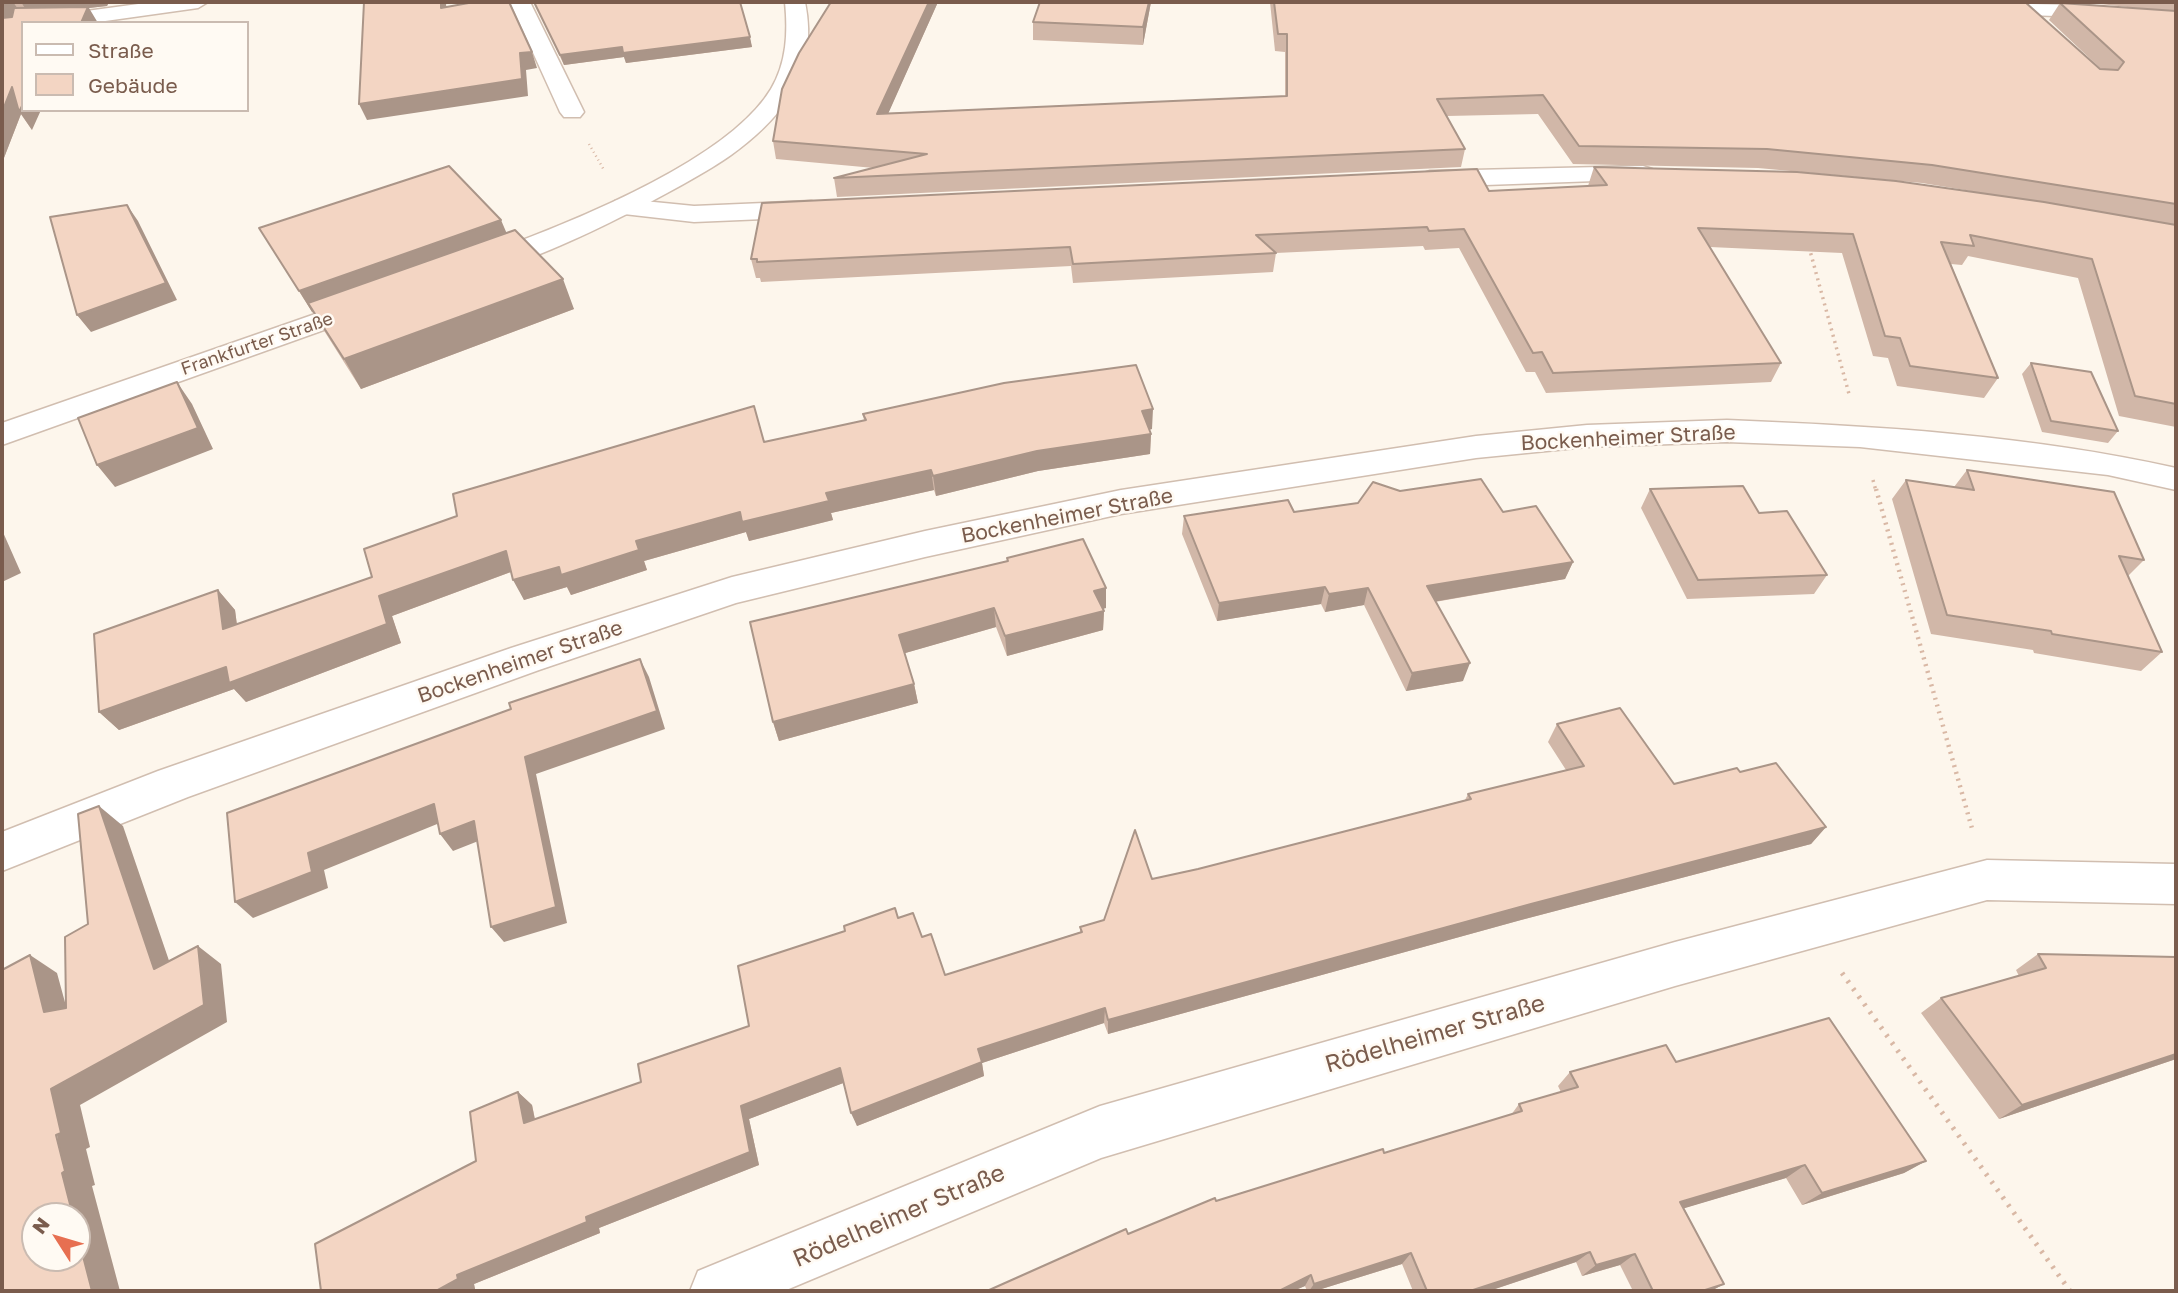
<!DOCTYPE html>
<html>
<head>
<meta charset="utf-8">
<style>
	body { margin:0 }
	#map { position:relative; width:2178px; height:1293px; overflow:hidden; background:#fdf6ec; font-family:"Golos Text",sans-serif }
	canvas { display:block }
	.frame { position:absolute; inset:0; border:4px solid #7a5c4d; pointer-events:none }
	.legend { position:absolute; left:21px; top:21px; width:228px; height:91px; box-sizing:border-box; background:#fffaf3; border:2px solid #cabbb1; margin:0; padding:9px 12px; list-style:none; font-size:21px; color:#7a5c4d }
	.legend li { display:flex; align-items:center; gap:14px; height:35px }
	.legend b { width:35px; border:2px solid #cabbb1 }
	.north { position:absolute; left:21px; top:1202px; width:70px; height:70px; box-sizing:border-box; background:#fffaf3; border:2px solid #cabbb1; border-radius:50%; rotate:307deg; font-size:19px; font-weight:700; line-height:28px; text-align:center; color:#7a5c4d }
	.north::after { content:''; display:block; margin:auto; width:24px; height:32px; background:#e76f51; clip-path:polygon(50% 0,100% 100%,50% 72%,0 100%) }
</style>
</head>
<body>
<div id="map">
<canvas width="2178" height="1293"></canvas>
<div class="frame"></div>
<ul class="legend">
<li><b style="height:9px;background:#fff"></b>Straße</li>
<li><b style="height:19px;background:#f3d5c3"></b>Gebäude</li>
</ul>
<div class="north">N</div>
</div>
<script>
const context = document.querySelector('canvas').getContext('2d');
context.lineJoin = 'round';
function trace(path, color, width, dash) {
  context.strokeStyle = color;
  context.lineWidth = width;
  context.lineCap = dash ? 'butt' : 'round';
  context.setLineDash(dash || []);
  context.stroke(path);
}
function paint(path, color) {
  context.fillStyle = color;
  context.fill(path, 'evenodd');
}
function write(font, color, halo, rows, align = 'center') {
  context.font = font + ' "Golos Text",sans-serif';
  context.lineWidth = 5;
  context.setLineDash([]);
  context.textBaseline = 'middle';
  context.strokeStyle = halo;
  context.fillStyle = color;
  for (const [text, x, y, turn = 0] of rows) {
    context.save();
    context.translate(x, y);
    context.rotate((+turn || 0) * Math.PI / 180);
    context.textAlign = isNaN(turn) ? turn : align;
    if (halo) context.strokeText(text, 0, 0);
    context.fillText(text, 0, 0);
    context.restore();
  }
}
const minor = new Path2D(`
	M 153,2 L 208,2 L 198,8 L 91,23 L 31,23 L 42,17 Z
	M 510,2 L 530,2 L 584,112 L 580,117 L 564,117 L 560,112 Z
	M 1983,3 L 2081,5 L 2176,14 L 2176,26 L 2081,17 L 1976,13 L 1972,9 Z
	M 1643,166 L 1652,169 L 1656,174 L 1652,179 L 1430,187 L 1421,184 L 1417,179 L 1421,174 L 1430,171 Z
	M 624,199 L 694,206 L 811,201 L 820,203 L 824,209 L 820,215 L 811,217 L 694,222 L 615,213 L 611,207 L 615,201 Z
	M 1727,420 C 1877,426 2029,435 2176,468 L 2176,490 L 2108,475 L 1860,447 L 1727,442 L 1587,447 L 1476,458 L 1121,514 L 925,557 L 736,603 L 539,670 L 188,797 L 2,871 L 2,832 L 158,771 L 511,648 L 732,577 L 925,531 L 1121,490 L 1476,436 L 1587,425 Z
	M 1987,860 L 2176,864 L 2176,904 L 1987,900 L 1675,986 L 1101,1158 L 784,1291 L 690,1291 L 698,1271 L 1100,1106 L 1675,942 Z`);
const tertiary = new Path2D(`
	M 785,2 L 805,2 C 812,37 808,70 788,99 C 773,121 752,140 731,155 C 694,182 512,279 474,270 L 470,264 L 474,258 C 555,229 726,164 771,89 C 787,62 788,32 785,2 Z
	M 367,296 L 377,299 L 382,305 L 377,311 L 2,445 L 2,423 Z`);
trace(minor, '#d1beb0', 3);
trace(tertiary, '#d1beb0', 3);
trace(new Path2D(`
	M 589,144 L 604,170`), '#d9b8a5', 2.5, [1, 3.5]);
trace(new Path2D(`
	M 1809,247 L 1849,394
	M 1873,480 L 1876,491`), '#d9b8a5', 3.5, [2, 4.5]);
trace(new Path2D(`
	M 1876,489 L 1973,832`), '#d9b8a5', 4.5, [2, 5]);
trace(new Path2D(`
	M 1842,973 L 2070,1291`), '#d9b8a5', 5, [2.5, 7]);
paint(minor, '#fff');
paint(tertiary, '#fff');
paint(new Path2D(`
	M 2,2 L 109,2 L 107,6 L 89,8 L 23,23 L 32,130 L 21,114 L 2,163 Z
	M 534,2 L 740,2 L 752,47 L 626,63 L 624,57 L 564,65 Z
	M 831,2 L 938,2 L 888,113 L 1285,96 L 1285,52 L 1275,51 L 1270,2 L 2176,2 L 2176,427 L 2119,416 L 2078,278 L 1968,256 L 1962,265 L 1951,264 L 1998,378 L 1984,398 L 1897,386 L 1888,358 L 1873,356 L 1842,253 L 1710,247 L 1781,363 L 1771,382 L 1546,393 L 1535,372 L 1526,372 L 1459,248 L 1425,250 L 1423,246 L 1276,253 L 1273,272 L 1073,283 L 1071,266 L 761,282 L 760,278 L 756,278 L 751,259 L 1489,191 L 1588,186 L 1594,167 L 1971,191 L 1922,183 L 1758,168 L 1573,164 L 1538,114 L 1447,116 L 1465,149 L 1461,167 L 837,197 L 834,178 L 874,168 L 776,159 L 773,141 ZM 2025,2 L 2081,2 L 2137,8 L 2060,3 L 2049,20 L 2101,69 L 2100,69 Z
	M 1040,2 L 1151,2 L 1143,45 L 1033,40 L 1033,22 Z
	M 259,228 L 506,233 L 574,309 L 361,389 Z
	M 2031,363 L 2118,431 L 2108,443 L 2042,432 L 2022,374 Z
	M 863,414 L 1152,429 L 1149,430 L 1151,434 L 1150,454 L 1038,471 L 936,496 L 934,490 L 831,513 L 833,520 L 749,541 L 746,532 L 644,561 L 647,570 L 571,595 L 567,587 L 524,600 L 511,572 L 392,616 L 401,643 L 246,702 L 234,689 L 119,730 L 99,712 L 218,590 L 235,610 L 237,625 L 764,442 L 864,421 Z
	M 1967,470 L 2144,560 L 2128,576 L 2162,652 L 2141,671 L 2034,653 L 2033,650 L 1931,634 L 1892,499 L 1906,480 L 1954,487 Z
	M 1650,489 L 1759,513 L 1827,575 L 1814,594 L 1687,599 L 1641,508 Z
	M 1400,491 L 1503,512 L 1573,562 L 1565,579 L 1435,602 L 1463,681 L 1406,691 L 1364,605 L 1325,612 L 1321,604 L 1217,621 L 1182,534 L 1184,516 L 1294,512 L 1358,503 Z
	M 1007,558 L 1106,608 L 1102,609 L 1104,611 L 1103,630 L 1007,656 L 996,627 L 905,653 L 914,684 L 918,703 L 779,741 L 773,722 L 1007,561 Z
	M 1557,724 L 1674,784 L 1740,772 L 1826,827 L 1811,844 L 1521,920 L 1108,1034 L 1104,1023 L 982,1063 L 984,1076 L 857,1126 L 843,1083 L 749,1119 L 759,1165 L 599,1228 L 600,1233 L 474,1284 L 475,1289 L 471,1291 L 321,1291 L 476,1161 L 518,1092 L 532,1105 L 535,1119 L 641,1082 L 749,1026 L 898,918 L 922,937 L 945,975 L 1080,932 L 1080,927 L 1104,920 L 1152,879 L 1198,869 L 1465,800 L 1468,794 L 1566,770 L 1548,742 Z
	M 2038,954 L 2176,1059 L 1999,1119 L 1921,1013 L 1941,998 L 2019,976 L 2016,970 Z
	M 1676,1062 L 1926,1161 L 1904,1173 L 1802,1205 L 1786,1178 L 1684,1208 L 1724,1284 L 1711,1291 L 1633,1291 L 1620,1265 L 1582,1276 L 1576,1262 L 1489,1291 L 1413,1291 L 1402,1264 L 1315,1291 L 1307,1291 L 1305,1286 L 1293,1291 L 987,1291 L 1128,1234 L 1216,1201 L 1384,1153 L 1511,1115 L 1519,1104 L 1561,1092 L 1558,1086 L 1570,1072 Z`), '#d1b7a8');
paint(new Path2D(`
	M 2,2 L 13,2 L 23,16 L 2,20 Z
	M 21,2 L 109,2 L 107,6 L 89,8 L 98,23 L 81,23 L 32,19 Z
	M 441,2 L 446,2 L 447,24 L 441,8 Z
	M 929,2 L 938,2 L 880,132 L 877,114 Z
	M 1149,2 L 1151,2 L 1143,45 L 1143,27 Z
	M 750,37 L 752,47 L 626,63 L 624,57 L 564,65 L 560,55 L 622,47 Z
	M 532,52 L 537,68 L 526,70 L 528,96 L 367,120 L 359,104 L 520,53 Z
	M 12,87 L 23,102 L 23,110 L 41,110 L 32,130 L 21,114 L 2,163 L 2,112 Z
	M 127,205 L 138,221 L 177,300 L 91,332 L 77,315 Z
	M 501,220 L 510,241 L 312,312 L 299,291 Z
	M 563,279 L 574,309 L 361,389 L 344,359 Z
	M 177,382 L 192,404 L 213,449 L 115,487 L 97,465 Z
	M 1153,409 L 1152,429 L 1142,431 L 1142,411 Z
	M 1151,434 L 1150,454 L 1038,471 L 936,496 L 933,476 L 1037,451 Z
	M 931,470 L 934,490 L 831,513 L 833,520 L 749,541 L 746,532 L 644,561 L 647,570 L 571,595 L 567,587 L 524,600 L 513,580 L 636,541 L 740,512 Z
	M 2,530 L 21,573 L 2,582 Z
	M 506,551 L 516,570 L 392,616 L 401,643 L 246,702 L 234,689 L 119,730 L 99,712 L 379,596 Z
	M 1573,562 L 1565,579 L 1421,604 L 1427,586 Z
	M 1325,587 L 1321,604 L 1217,621 L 1219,603 Z
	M 1106,588 L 1106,608 L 1094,611 L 1094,591 Z
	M 1368,588 L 1364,605 L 1325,612 L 1329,594 Z
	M 218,590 L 235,610 L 240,649 L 223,629 Z
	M 994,608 L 996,627 L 902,654 L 899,635 Z
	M 1104,611 L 1103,630 L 1007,656 L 1005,636 Z
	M 640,659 L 649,677 L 665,729 L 536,774 L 567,923 L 504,942 L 491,927 L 525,757 Z
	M 1470,663 L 1463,681 L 1406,691 L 1412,673 Z
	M 914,684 L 918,703 L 779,741 L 773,722 Z
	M 434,804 L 447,820 L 324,870 L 328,888 L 253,918 L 235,902 L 308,853 Z
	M 99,806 L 123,826 L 178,987 L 154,969 Z
	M 474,821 L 486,838 L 453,851 L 440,834 Z
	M 1826,827 L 1811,844 L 1521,920 L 1108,1034 L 1108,1020 L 1531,904 Z
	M 198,946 L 221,964 L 227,1022 L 80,1105 L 90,1147 L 86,1149 L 95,1185 L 92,1186 L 120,1291 L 92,1291 L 77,1233 L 77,1216 L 73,1216 L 62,1173 L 51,1089 Z
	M 30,955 L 57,973 L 72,1028 L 44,1012 Z
	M 1105,1008 L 1104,1023 L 982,1063 L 984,1076 L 857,1126 L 851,1113 L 978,1049 Z
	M 2176,1054 L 2176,1059 L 1999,1119 L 2022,1105 Z
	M 840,1068 L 846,1082 L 749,1119 L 759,1165 L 599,1228 L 600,1233 L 474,1284 L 475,1289 L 471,1291 L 436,1291 L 457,1275 L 586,1217 L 741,1106 Z
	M 518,1092 L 532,1105 L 538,1136 L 524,1123 Z
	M 1926,1161 L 1904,1173 L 1802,1205 L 1822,1193 Z
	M 1805,1165 L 1786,1178 L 1665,1214 L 1680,1202 Z
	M 1590,1252 L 1576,1262 L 1489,1291 L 1470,1291 Z
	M 1411,1253 L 1402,1264 L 1315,1291 L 1309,1291 L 1314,1284 Z
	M 1635,1254 L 1620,1265 L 1582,1276 L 1596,1265 Z
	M 1311,1275 L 1305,1286 L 1293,1291 L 1279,1291 Z
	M 1724,1284 L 1711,1291 L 1702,1291 Z`), '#aa9588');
const building = new Path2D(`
	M 364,2 L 441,2 L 441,8 L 474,2 L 509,2 L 532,52 L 520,53 L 522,79 L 359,104 Z
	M 534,2 L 740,2 L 750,37 L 623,53 L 622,47 L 560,55 Z
	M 831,2 L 929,2 L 877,114 L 1287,96 L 1287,34 L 1278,34 L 1274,2 L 2025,2 L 2100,69 L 2118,70 L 2124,62 L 2060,3 L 2176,11 L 2176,204 L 1932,165 L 1767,149 L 1579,146 L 1543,95 L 1437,99 L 1465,149 L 834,178 L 927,154 L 773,141 L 782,89 L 799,53 Z
	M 1040,2 L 1149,2 L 1143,27 L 1033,22 Z
	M 88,7 L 81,23 L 23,23 L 23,104 L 19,112 L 12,87 L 2,112 L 2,18 L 12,17 L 14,8 Z
	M 449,166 L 501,220 L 299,291 L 259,228 Z
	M 1594,167 L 1797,172 L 1896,181 L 2044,202 L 2176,225 L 2176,404 L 2135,396 L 2092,259 L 1970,235 L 1974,246 L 1941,242 L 1998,378 L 1910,366 L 1900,338 L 1885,336 L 1853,234 L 1698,228 L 1781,363 L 1553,373 L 1542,352 L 1533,353 L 1464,229 L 1429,231 L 1427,227 L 1256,235 L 1276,253 L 1073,264 L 1070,247 L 757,262 L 757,259 L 751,259 L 762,203 L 1477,169 L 1489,191 L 1607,185 Z
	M 127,205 L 166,283 L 77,315 L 50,217 Z
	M 515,230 L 563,279 L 344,359 L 308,303 Z
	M 2031,363 L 2091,372 L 2118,431 L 2051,421 Z
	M 1136,365 L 1153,409 L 1142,411 L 1151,434 L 1037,451 L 933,476 L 931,470 L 826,493 L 829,501 L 742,522 L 740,512 L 636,541 L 639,550 L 561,575 L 559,567 L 513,580 L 506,551 L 379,596 L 387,624 L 229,683 L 226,667 L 99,712 L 94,634 L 218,590 L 223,629 L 372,577 L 364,549 L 457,516 L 453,494 L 754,406 L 764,442 L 866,420 L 863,414 L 1004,383 Z
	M 177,382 L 198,428 L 97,465 L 78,418 Z
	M 1967,470 L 2114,492 L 2144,560 L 2119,556 L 2162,652 L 2052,634 L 2051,631 L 1947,615 L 1906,480 L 1974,490 Z
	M 1481,479 L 1503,512 L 1536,506 L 1573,562 L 1427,586 L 1470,663 L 1412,673 L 1368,588 L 1329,594 L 1325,587 L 1219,603 L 1184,516 L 1288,500 L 1294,512 L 1358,503 L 1373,482 L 1400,491 Z
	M 1743,486 L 1759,513 L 1787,511 L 1827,575 L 1698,580 L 1650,489 Z
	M 1083,539 L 1106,588 L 1094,591 L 1104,611 L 1005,636 L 994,608 L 899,635 L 914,684 L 773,722 L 750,622 L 1008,561 L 1007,558 Z
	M 640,659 L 657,711 L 525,757 L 556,907 L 491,927 L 474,821 L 440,834 L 434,804 L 308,853 L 312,872 L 235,902 L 227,813 L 511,709 L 509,703 Z
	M 1620,708 L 1674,784 L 1737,768 L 1740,772 L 1776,763 L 1826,827 L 1531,904 L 1108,1020 L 1105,1008 L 978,1049 L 982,1062 L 851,1113 L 840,1068 L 741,1106 L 750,1152 L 586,1217 L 587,1222 L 457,1275 L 458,1279 L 436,1291 L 321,1291 L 315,1244 L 476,1161 L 470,1112 L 518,1092 L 524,1123 L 641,1082 L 638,1064 L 749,1026 L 738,966 L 845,931 L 844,926 L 895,908 L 898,918 L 913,913 L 922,937 L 931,934 L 945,975 L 1082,932 L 1080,927 L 1104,920 L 1135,830 L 1152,879 L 1198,869 L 1471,799 L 1468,794 L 1584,766 L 1557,724 Z
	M 99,806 L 154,969 L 198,946 L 204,1005 L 51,1089 L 61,1133 L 56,1135 L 65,1171 L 62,1173 L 73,1216 L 35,1216 L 35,1258 L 77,1258 L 77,1233 L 92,1291 L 2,1291 L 2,970 L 30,955 L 44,1012 L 66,1008 L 65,937 L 88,924 L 78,814 Z
	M 2038,954 L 2176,957 L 2176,1054 L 2022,1105 L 1941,998 L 2046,968 Z
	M 1829,1018 L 1926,1161 L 1822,1193 L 1805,1165 L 1680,1202 L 1724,1284 L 1702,1291 L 1653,1291 L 1635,1254 L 1596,1265 L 1590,1252 L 1470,1291 L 1427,1291 L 1411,1253 L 1314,1284 L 1311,1275 L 1279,1291 L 987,1291 L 1126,1229 L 1128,1234 L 1215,1198 L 1216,1201 L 1383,1149 L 1384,1153 L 1522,1111 L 1519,1104 L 1578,1087 L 1570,1072 L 1666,1045 L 1676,1062 Z`);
paint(building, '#f3d5c3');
trace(building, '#aa9588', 2);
write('18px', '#7a5c4d', '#fffaf3', [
	["Frankfurter Straße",257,344,-19]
]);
write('21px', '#7a5c4d', '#fffaf3', [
	["Bockenheimer Straße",1628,438,-3],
	["Bockenheimer Straße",1067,516,-11],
	["Bockenheimer Straße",520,662,-19]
]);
write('24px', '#7a5c4d', '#fffaf3', [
	["Rödelheimer Straße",1435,1034,-16],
	["Rödelheimer Straße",899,1216,-23]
]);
</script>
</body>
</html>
